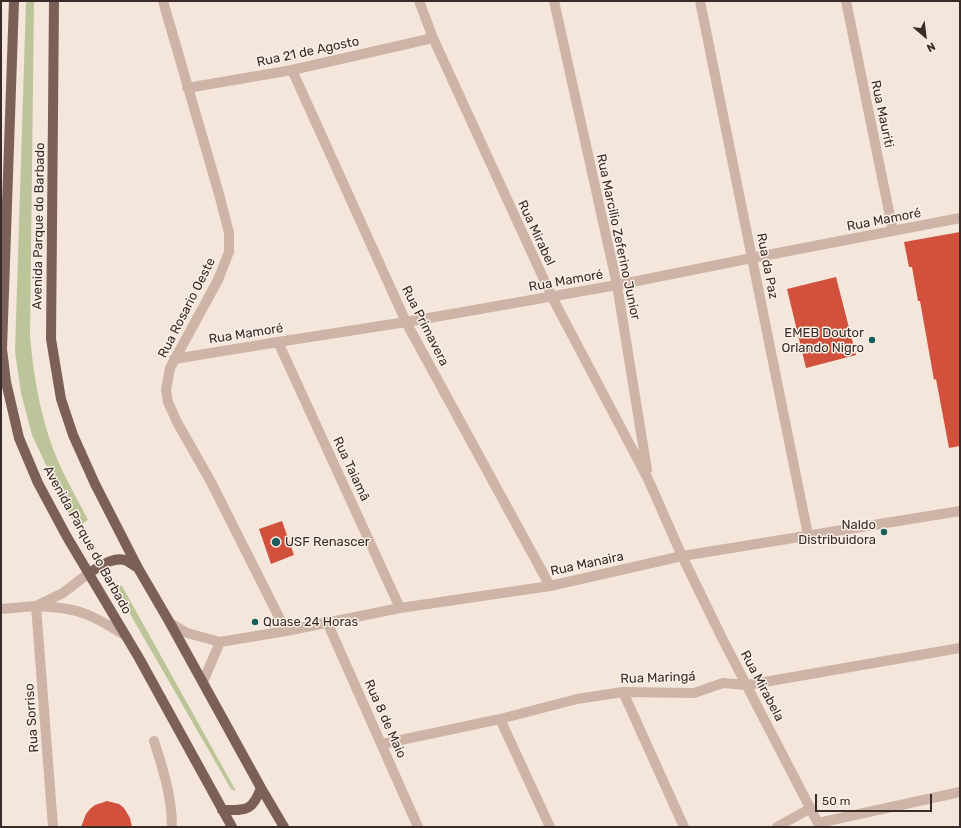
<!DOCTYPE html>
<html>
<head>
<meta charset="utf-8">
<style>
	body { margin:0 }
	#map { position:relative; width:961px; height:828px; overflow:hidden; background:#f4e6db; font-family:Rubik,sans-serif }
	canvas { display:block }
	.frame { position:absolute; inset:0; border:2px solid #392b27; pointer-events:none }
	.north { position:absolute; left:905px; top:16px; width:40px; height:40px; -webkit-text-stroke:3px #fbf0e8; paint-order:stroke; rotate:152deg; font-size:11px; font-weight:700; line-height:16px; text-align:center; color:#392b27 }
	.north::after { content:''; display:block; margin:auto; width:14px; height:18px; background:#392b27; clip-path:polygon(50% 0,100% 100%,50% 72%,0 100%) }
	.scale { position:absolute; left:815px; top:794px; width:117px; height:18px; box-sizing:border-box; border:2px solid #392b27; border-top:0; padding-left:5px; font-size:12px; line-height:14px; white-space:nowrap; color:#392b27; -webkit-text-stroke:3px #fbf0e8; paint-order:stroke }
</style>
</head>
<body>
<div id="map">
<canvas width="961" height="828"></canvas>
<div class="frame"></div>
<div class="north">N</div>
<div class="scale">50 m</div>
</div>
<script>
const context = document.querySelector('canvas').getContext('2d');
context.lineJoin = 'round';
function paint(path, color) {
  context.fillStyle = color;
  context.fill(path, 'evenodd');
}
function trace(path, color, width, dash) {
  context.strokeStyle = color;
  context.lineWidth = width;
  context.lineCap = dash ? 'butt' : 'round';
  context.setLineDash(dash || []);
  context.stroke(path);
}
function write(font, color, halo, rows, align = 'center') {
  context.font = font + ' Rubik,sans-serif';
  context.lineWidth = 3;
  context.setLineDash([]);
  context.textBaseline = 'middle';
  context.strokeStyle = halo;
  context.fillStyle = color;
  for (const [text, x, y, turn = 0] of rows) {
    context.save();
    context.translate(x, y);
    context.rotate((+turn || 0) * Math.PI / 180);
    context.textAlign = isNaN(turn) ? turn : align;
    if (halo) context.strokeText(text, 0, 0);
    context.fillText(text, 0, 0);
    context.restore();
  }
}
paint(new Path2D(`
	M 26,1 L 34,1 L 30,336 C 34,382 42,426 61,468 C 69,485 79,502 88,520 L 77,527 L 69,514 L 32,435 L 21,393 L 15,352 Z
	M 120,585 L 122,586 L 236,791 L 231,789 L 118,593 L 116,590 Z`), '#bbc599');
paint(new Path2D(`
	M 960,232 L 960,446 L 949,448 L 936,379 L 934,380 L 920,301 L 918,301 L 912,267 L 909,267 L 904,242 Z
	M 836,277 L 856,355 L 806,368 L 787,289 Z
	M 282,521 L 294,555 L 271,564 L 259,529 Z
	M 107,801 L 119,804 L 124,808 L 130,818 L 132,827 L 81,827 L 86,814 L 90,809 L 95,805 Z`), '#d1513c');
trace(new Path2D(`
	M 163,1 L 219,194 L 229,233 L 229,252 L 218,280 L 170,368 L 166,390 L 168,402 L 177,422 L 211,482 L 286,631
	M 419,1 L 433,38 L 552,297 L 648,479 L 682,556 L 723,640 L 820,827
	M 554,1 L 617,285 L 647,470
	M 700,1 L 808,535
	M 846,1 L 893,231
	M 292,70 L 406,322 L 550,586
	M 187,88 L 292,70 L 433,38
	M 278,342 L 400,608
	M 174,359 L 278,342 L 406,322 L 617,285 L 752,258 L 960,218
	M 89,573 L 63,593 L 36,606 C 47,607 57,607 67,609 C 89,612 108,625 126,636
	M 1,609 L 36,606 L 53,827
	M 327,622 L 418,827
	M 170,623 L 187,633 L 220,642 L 286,631 L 400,608 L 550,586 L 682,556 L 960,511
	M 203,682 L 220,642
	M 623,692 L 684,827
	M 500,719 L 550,827
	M 154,741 C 163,769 172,797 172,827
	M 382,744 L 500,719 L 577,699 L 623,692 L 694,693 L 723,683 L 747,685 L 960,648
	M 818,823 L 960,792
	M 777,827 L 811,808`), '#ceb4a6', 10);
trace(new Path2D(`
	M 14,1 L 2,349 L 6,382 L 19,438 L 38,483 L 67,537 L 139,658 L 232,827
	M 54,1 L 51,339 L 61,399 L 73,435 L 95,484 L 138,568 L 170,623 L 261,788 L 284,827
	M 89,573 C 99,567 115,555 127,561 C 131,563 134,566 138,568
	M 222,810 C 246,810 252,812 261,788`), '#7c6057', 10);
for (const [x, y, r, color] of [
	[872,340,4,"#195f5c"],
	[884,532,4,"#195f5c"],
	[276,542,5,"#195f5c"],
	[255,622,4,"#195f5c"]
]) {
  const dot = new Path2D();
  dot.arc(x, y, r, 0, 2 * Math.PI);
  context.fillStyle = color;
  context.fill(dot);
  trace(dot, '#fbf0e8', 1.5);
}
write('13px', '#392b27', '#fbf0e8', [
	["Rua 21 de Agosto",308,52,-12],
	["Rua Mauriti",882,114,78],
	["Rua Mamoré",884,220,-11],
	["Avenida Parque do Barbado",39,226,-89],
	["Rua Mirabel",536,233,65],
	["Rua Marcilio Zeferino Junior",618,237,78],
	["Rua da Paz",767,266,79],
	["Rua Mamoré",566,281,-10],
	["Rua Rosario Oeste",187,308,-63],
	["Rua Primavera",425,326,63],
	["Rua Mamoré",246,334,-9],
	["Rua Taiamã",351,469,65],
	["Avenida Parque do Barbado",87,540,61],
	["Rua Manaira",587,564,-12],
	["Rua Maringá",658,678,-2],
	["Rua Mirabela",762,686,62],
	["Rua Sorriso",32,718,-94],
	["Rua 8 de Maio",385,719,66]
]);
write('13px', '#392b27', '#fbf0e8', [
	["EMEB Doutor",864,333],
	["Orlando Nigro",864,348],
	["Naldo",876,525],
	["Distribuidora",876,540],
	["USF Renascer",285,542,"left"],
	["Quase 24 Horas",263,622,"left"]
], 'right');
</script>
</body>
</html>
